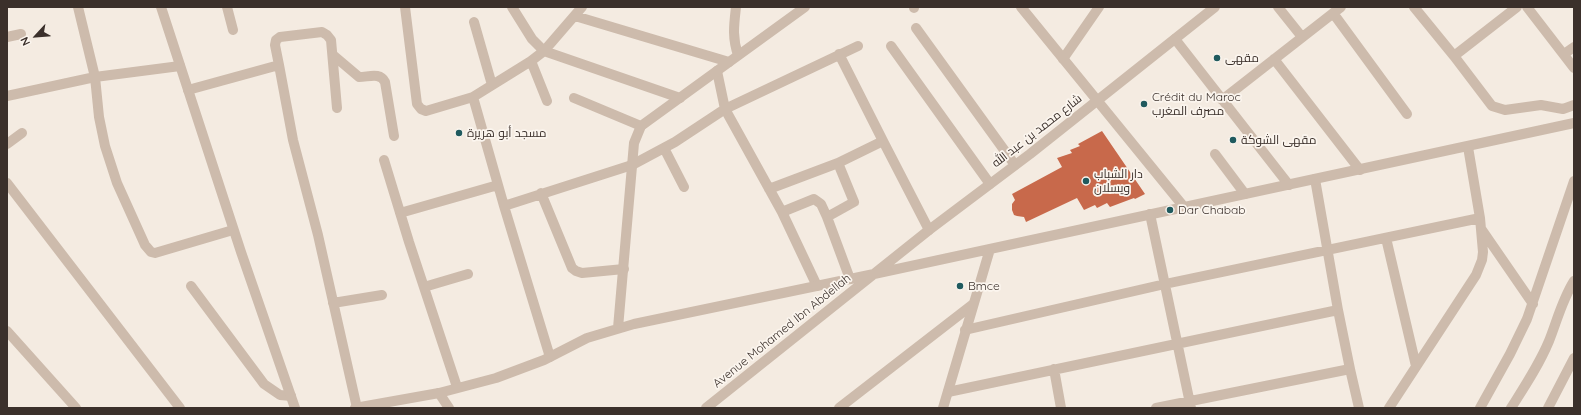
<!DOCTYPE html>
<html>
<head>
<meta charset="utf-8">
<style>
	body { margin:0 }
	#map { position:relative; width:1581px; height:415px; overflow:hidden; background:#f4ebe1; font-family:Quicksand,sans-serif }
	canvas { display:block }
	.frame { position:absolute; inset:0; border:8px solid #3b302b; pointer-events:none }
	.north { position:absolute; left:16px; top:16px; width:40px; height:40px; -webkit-text-stroke:3px #fbf5ee; paint-order:stroke; rotate:244deg; font-size:11px; font-weight:700; line-height:16px; text-align:center; color:#3b302b }
	.north::after { content:''; display:block; margin:auto; width:14px; height:18px; background:#3b302b; clip-path:polygon(50% 0,100% 100%,50% 72%,0 100%) }
</style>
</head>
<body>
<div id="map">
<canvas width="1581" height="415"></canvas>
<div class="frame"></div>
<div class="north">N</div>
</div>
<script>
const context = document.querySelector('canvas').getContext('2d');
context.lineJoin = 'round';
function paint(path, color) {
  context.fillStyle = color;
  context.fill(path, 'evenodd');
}
function trace(path, color, width, dash) {
  context.strokeStyle = color;
  context.lineWidth = width;
  context.lineCap = dash ? 'butt' : 'round';
  context.setLineDash(dash || []);
  context.stroke(path);
}
function write(font, color, halo, rows, align = 'center') {
  context.font = font + ' Quicksand,Cairo,sans-serif';
  context.lineWidth = 3.5;
  context.setLineDash([]);
  context.textBaseline = 'middle';
  context.strokeStyle = halo;
  context.fillStyle = color;
  for (const [text, x, y, turn = 0] of rows) {
    context.save();
    context.translate(x, y);
    context.rotate((+turn || 0) * Math.PI / 180);
    context.textAlign = isNaN(turn) ? turn : align;
    if (halo) context.strokeText(text, 0, 0);
    context.fillText(text, 0, 0);
    context.restore();
  }
}
paint(new Path2D(`
	M 1102,131 L 1145,194 L 1135,199 L 1134,198 L 1110,207 L 1107,203 L 1097,208 L 1095,205 L 1084,210 L 1077,198 L 1026,222 L 1024,217 L 1017,216 L 1014,215 L 1012,210 L 1012,204 L 1015,200 L 1012,194 L 1062,167 L 1057,158 L 1072,153 L 1070,150 L 1080,146 L 1078,144 Z`), '#c8694b');
trace(new Path2D(`
	M 78,7 L 95,77 L 99,117 L 105,146 L 117,183 L 145,245 L 151,252 L 155,253 L 233,230
	M 227,7 L 233,30
	M 405,7 L 417,104 L 421,109 L 426,111 L 473,97 L 531,61 L 544,51 L 532,39 L 512,7
	M 582,7 L 544,51 L 680,98
	M 736,7 C 734,25 732,37 738,55
	M 914,7 L 914,8
	M 1278,7 L 1302,37
	M 1414,7 L 1454,56
	M 1517,7 L 1454,56 L 1492,106 L 1505,110 L 1541,105 L 1563,109 L 1574,105
	M 1527,7 L 1574,68
	M 1333,13 L 1407,114
	M 575,16 L 729,62
	M 474,22 L 492,85
	M 916,28 L 1015,165
	M 7,37 L 21,34
	M 1175,39 L 1289,185
	M 891,46 L 990,184
	M 839,54 L 883,141
	M 1564,54 L 1574,47
	M 333,55 L 359,77 C 369,77 380,72 385,82 L 394,136
	M 1063,59 L 1099,7
	M 1274,59 L 1360,170
	M 531,61 L 547,101
	M 279,65 L 293,140 L 318,235 L 357,408
	M 188,90 L 279,65 L 275,45 L 276,40 L 280,37 L 322,32 L 327,35 L 331,40 L 337,108
	M 7,96 L 95,77 L 180,66
	M 473,97 L 504,206 L 550,357
	M 574,98 L 641,126
	M 1222,100 L 1341,7
	M 7,144 L 22,133
	M 664,148 L 684,187
	M 1215,154 L 1245,194
	M 384,160 L 409,242 L 457,387
	M 7,183 L 180,408
	M 769,189 L 838,163
	M 541,193 L 572,268 L 576,271 L 582,273 L 624,269
	M 504,206 L 632,165 L 675,142 L 725,109 L 717,71
	M 782,212 L 725,109 L 858,46
	M 400,213 L 498,185
	M 1150,214 L 1191,408
	M 827,217 L 854,202 L 838,163 L 883,141 L 929,230
	M 1482,230 L 1533,304
	M 1386,238 L 1416,366
	M 191,286 L 264,384 L 280,395 L 291,396
	M 817,286 L 782,212 L 814,199 L 821,204 L 827,217 L 850,279
	M 424,287 L 468,274
	M 333,303 L 382,295
	M 965,330 L 1165,284 L 1480,218 L 1468,147
	M 7,331 L 76,408
	M 1054,369 L 1061,408
	M 1350,369 L 1359,408
	M 948,392 L 1338,310 L 1315,179
	M 439,393 L 449,408
	M 839,408 L 972,305
	M 1156,408 L 1350,369 L 1338,310
	M 1389,408 L 1476,275 L 1482,260 L 1483,252 L 1480,218
	M 1480,408 L 1510,354 L 1527,319 L 1574,181`), '#cdbbac', 10);
trace(new Path2D(`
	M 161,7 L 241,252 L 295,408
	M 1021,7 L 1184,207
	M 618,328 L 634,143 L 641,126 L 805,7
	M 355,408 L 439,393 L 496,378 L 544,360 L 587,338 L 634,324 L 874,274 L 1574,123
	M 706,408 L 929,230 L 1030,154 L 1215,7
	M 943,408 L 990,249
	M 1511,408 C 1525,386 1539,365 1549,341 C 1557,321 1562,300 1574,281
	M 1548,408 L 1574,358`), '#cdbbac', 10);
for (const [x, y, r, color] of [
	[1217,58,4,"#1f5a5e"],
	[1144,104,4,"#1f5a5e"],
	[459,133,4,"#1f5a5e"],
	[1233,140,4,"#1f5a5e"],
	[1086,181,4,"#1f5a5e"],
	[1170,210,4,"#1f5a5e"],
	[960,286,4,"#1f5a5e"]
]) {
  const dot = new Path2D();
  dot.arc(x, y, r, 0, 2 * Math.PI);
  context.fillStyle = color;
  context.fill(dot);
  trace(dot, '#fbf5ee', 1.5);
}
write('12px', '#3b302b', '#fbf5ee', [
	["مقهى",1225,58],
	["Crédit du Maroc",1152,97],
	["مصرف المغرب",1152,111],
	["مسجد أبو هريرة",467,133],
	["مقهى الشوكة",1241,140],
	["دار الشباب",1094,174],
	["ويسلان",1094,188],
	["Dar Chabab",1178,210],
	["Bmce",968,286]
], 'left');
write('12px', '#3b302b', '#fbf5ee', [
	["شارع محمد بن عبد الله",1037,131,-38],
	["Avenue Mohamed Ibn Abdellah",782,331,-39]
]);
</script>
</body>
</html>
